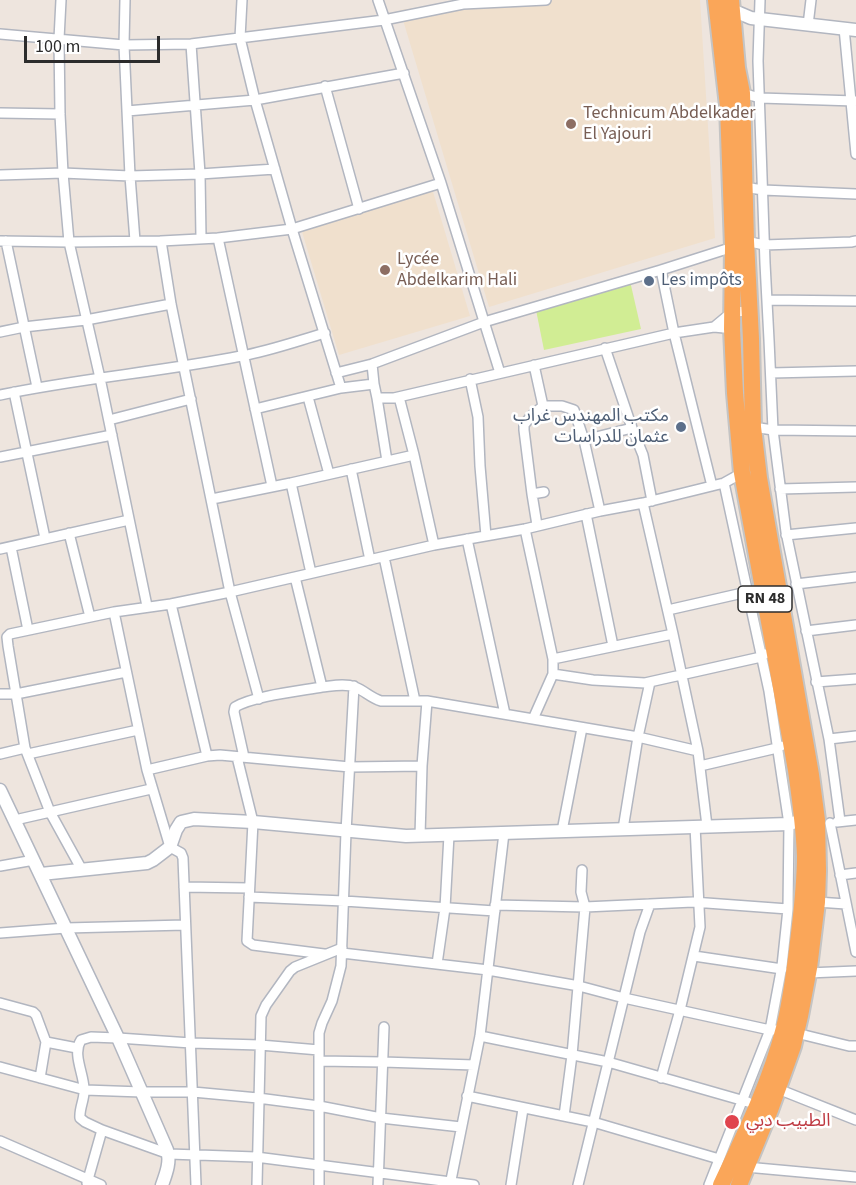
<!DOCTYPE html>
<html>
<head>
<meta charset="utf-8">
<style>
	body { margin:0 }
	#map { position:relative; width:856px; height:1185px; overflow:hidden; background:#eee5de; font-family:"Source Sans 3",sans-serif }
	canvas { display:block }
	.scale { position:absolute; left:24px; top:36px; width:136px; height:27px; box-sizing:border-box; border:3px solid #2c2c2c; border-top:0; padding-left:8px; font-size:18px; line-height:21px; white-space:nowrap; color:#2c2c2c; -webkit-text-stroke:4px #fff; paint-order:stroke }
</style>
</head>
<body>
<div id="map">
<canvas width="856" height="1185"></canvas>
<div class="scale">100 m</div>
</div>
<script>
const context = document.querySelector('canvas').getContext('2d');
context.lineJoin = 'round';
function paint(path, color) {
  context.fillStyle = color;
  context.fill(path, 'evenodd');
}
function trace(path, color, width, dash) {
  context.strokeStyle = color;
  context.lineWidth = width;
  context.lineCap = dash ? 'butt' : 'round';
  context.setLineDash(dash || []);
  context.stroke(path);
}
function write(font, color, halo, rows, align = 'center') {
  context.font = font + ' "Source Sans 3","Noto Sans Arabic",sans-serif';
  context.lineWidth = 5;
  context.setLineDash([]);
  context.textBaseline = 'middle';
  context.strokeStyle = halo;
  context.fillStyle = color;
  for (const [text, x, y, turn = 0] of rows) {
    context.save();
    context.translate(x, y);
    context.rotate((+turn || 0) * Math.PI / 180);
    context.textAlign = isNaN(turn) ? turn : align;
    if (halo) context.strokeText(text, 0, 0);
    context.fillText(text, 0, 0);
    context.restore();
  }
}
paint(new Path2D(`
	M 475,0 L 700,0 L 715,238 L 489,307 L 400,10 Z
	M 431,185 L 470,316 L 339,355 L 300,225 Z`), '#f0e0cd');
paint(new Path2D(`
	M 630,281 L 641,329 L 544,350 L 536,310 Z`), '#d1ed94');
const minor = new Path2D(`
	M 61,0 L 59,39 L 60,114 L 63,173 L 69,242 L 100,378 L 147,606
	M 125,0 L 124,45 L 130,176 L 135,241
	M 242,0 L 240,38 L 255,100 L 404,73
	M 378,0 L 441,183 L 500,373
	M 760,0 L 758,61 L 765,263 L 769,340 L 773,430 L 786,532 L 829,739 L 840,821
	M 808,25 L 811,0
	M 844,28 L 856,154
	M 0,34 L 124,45 L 191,44 L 384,20 L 463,4 L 546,0
	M 191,44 L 200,174 L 201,238
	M 325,86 L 359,209
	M 742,93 L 760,98 L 855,101
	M 127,111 L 255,100 L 292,229 L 341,388
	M 0,113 L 60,114
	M 0,175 L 63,173 L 130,176 L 200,174 L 275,169
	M 744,187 L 763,190 L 856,194
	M 218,238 L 272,486
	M 0,241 L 69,242 L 161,241 L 218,238 L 292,229 L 441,183
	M 6,241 L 37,387
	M 161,241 L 171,304 L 230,592 L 259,699
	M 746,241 L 764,245 L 851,242 L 856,241
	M 661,270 L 674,333 L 712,486
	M 767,300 L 856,301
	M 714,327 L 732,312 L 750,311
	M 0,332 L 24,327 L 86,320 L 171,304
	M 605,348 L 632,428 L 643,455 L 652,501
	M 372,364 L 374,384 L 377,398 L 394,398 L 674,333 L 714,327 L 734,329
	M 534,365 L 543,406
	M 336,373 L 372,364 L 484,322 L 661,270 L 733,247
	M 771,373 L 856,371
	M 470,379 L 478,417 L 480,466 L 486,536
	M 14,392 L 45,538
	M 0,395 C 80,378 161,372 241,356 C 269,351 297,341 325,333
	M 308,397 L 329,474
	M 399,397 L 414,455 L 434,545
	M 377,398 L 387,461
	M 255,409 L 341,388 L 374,384
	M 109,420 L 191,399
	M 753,427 L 773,430 L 856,431
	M 584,440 L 632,428
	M 0,457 L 112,435
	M 351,469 L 370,560
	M 291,483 L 311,573
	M 780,489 L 856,487
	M 532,494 L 544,492
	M 212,499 L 291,483 L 414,455
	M 643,503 L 673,634 L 698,751 L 707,826
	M 586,514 L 613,646
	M 537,525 L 532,494 L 524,430 L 524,425 L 531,416 L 543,406 L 562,406 L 574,410 L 584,440 L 600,511
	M 69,533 L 90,617
	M 786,535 L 856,528
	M 467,539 L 505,714
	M 11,547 L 28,630
	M 0,549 L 129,520
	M 384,557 L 415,701
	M 796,584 L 856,577
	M 171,604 L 207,756
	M 668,610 L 747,592
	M 114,612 L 147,770 L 170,847 L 181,853 L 183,858 L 196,1185
	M 806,631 L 856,625
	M 553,659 L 673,634
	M 553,674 L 593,680 L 645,683 L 761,657 L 765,654
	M 816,682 L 856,679
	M 322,687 C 332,686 345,683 355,687 C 365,691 371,698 381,701 L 427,701 L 533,719 L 553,674 L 553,659 L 525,529
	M 0,694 L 16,694 L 126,672
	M 533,719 L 638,737 L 698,751
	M 829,739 L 856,736
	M 25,748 L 50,812 L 82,870
	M 0,754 L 25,748 L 8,646 L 7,637 L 10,634 L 114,612 L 171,604 L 230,592 L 434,545 L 525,529 L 600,511 L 643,503 L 724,483 L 742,473
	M 28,754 L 138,730
	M 237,757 L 253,822 L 247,941 L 253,945 L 324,954
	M 244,757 L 234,712 L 235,707 C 253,696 299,691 322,687 L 295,577
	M 700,766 L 777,748 L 781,746
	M 147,770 L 207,756 L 220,755 L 350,767 L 422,766
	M 15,820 L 151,789
	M 837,822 L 856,820
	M 830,823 L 856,952
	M 623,829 L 638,737 L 650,682
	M 562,831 L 582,728
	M 420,836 L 422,766 L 427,701
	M 0,866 L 34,860
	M 840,875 L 856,873
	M 184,887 L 249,888
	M 249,897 L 344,901 L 495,911
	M 817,902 L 846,904
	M 495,905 L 585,907 L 650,904
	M 0,933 L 66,928 L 185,925
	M 342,953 L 488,970 L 579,986 L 624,998 L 770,1030 L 776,1030
	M 694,956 L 782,969
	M 437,964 L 445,908 L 449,835
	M 808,973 L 856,971
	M 0,1003 L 33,1012 L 36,1015 L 46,1042 L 77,1048
	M 796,1033 L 849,1046 L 856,1046
	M 480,1036 L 608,1062 L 748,1102
	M 319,1050 L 260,1045 L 191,1043 L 118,1038 L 91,1037 L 81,1040 C 72,1054 84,1074 84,1089 C 85,1099 79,1108 80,1118 L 85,1122 L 102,1130 L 169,1154 L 256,1157 L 474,1185
	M 319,1061 L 383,1062 L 474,1065
	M 0,1067 L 85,1090 L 142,1092 L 193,1092 L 258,1098 L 319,1106 L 381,1118 L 461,1127
	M 40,1078 L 46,1042
	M 661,1078 L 680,1010 L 700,927 L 695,826
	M 778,1089 L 856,1120
	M 467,1096 L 593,1122 L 719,1159
	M 564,1116 L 572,1055 L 585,907 L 581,892 L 582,870
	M 0,1141 L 101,1185
	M 746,1167 L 856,1177
	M 87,1183 L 102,1130
	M 257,1185 L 261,1016 L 266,1005 L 290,971 L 295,967 L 342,948
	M 319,1185 L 319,1033 L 322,1023 L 332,1001 L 341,966 L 346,832 L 354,686
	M 378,1185 L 384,1027
	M 450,1185 L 480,1036 L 504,833
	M 511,1185 L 523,1109
	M 578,1185 L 640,932 L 650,904 L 693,902 L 788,909
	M 709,1185 L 770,1030 L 782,966 L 788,909 L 789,824 L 769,691 L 724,483`);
const tertiary = new Path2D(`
	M 727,11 L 732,10 L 751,18 L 856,30
	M 0,790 L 118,1038 L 167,1150 C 171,1161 166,1174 162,1185
	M 41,874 L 147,863 L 153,860 L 170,847 L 176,830 L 181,822 L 194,819 L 253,822 L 406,836 L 789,824 L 803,820 L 808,820`);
const trunk = new Path2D(`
	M 716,0 L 728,106 L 733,247 L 732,329 L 735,393 L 742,473 L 796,770 C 800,799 804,827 805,856 C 805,882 802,908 799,934 C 795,965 792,997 784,1028 C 770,1083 745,1134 721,1185
	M 731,0 L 737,68 L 742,93 L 746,241 L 751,339 L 753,427 L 759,478 L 811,775 L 817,820 L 818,871 L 817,902 L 809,968 L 800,1016 L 793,1046 L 770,1110 L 739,1185`);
trace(minor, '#b2b6c0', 12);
trace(tertiary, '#b2b6c0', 15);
trace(trunk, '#c4c4c4', 20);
trace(minor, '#fff', 9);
trace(tertiary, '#fff', 12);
trace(trunk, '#faa659', 16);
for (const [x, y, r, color] of [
	[571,124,6,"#8d6e63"],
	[385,270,6,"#8d6e63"],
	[649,281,6,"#5c6f8a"],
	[681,427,6,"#5c6f8a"],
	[732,1122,8,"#e0444e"]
]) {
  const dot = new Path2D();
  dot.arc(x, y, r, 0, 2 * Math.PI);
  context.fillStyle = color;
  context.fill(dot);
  trace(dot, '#fff', 2);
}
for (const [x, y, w] of [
	[765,599,54]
]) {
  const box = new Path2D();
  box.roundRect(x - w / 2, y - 13, w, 26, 4.5);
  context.fillStyle = '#fff';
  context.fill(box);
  trace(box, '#2c2c2c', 1.5);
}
write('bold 16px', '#2c2c2c', null, [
	["RN 48",765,599]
]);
write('18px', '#785e54', '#fff', [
	["Technicum Abdelkader",583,114],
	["El Yajouri",583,135],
	["Lycée",397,260],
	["Abdelkarim Hali",397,281]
], 'left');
write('18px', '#4e5e75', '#fff', [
	["Les impôts",661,281],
	["مكتب المهندس غراب",669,417,"right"],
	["عثمان للدراسات",669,438,"right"]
], 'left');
write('18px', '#be3a42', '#fff', [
	["الطبيب دبي",746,1122]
], 'left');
</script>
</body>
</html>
